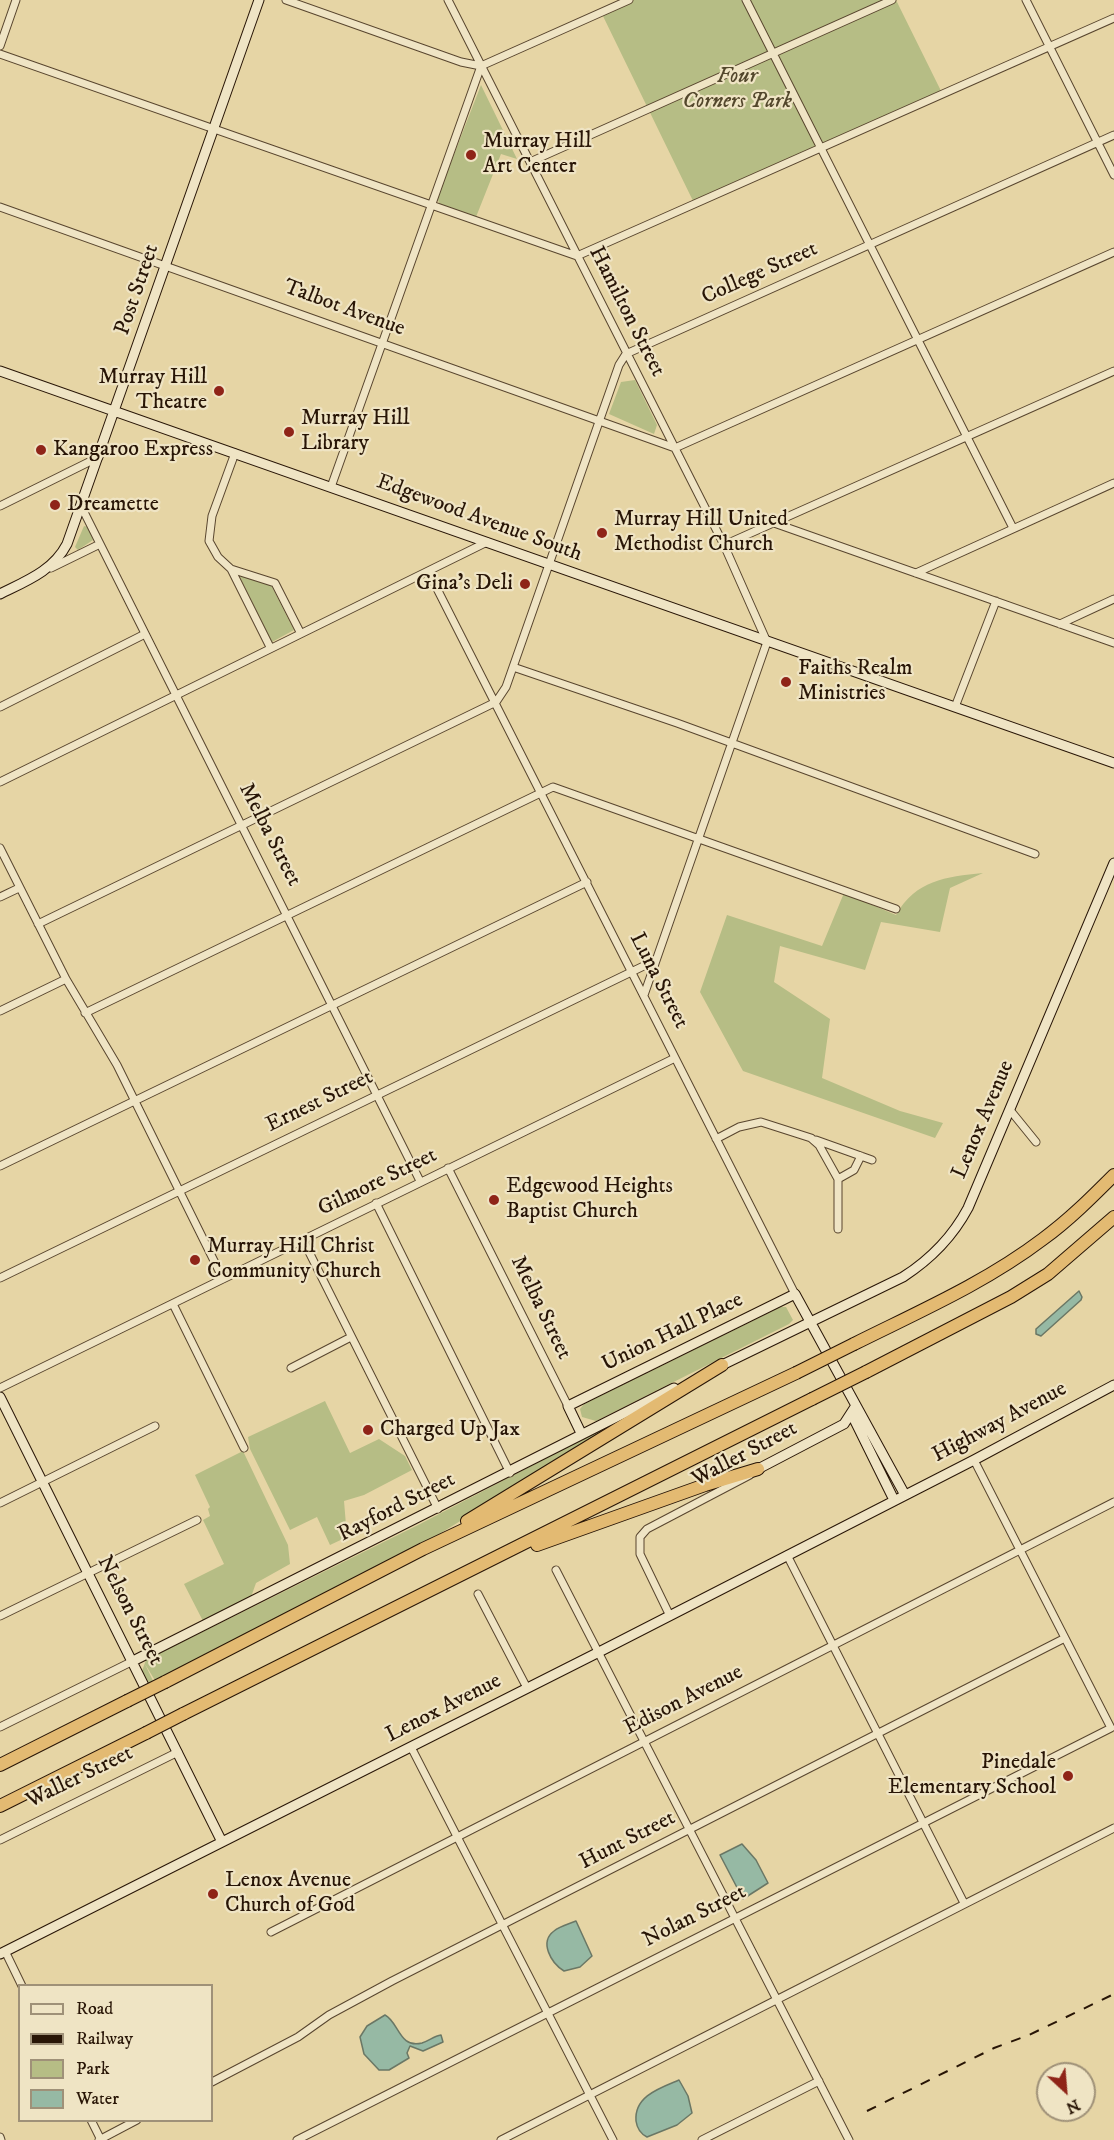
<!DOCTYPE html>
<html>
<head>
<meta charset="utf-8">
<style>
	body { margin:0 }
	#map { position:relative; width:1114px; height:2140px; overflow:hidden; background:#e6d5a5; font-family:"IM FELL DW Pica",serif }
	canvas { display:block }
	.legend { position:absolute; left:18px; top:1984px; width:195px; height:138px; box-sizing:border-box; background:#efe4c4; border:2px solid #9f9178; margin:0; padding:8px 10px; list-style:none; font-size:18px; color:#281506 }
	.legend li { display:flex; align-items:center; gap:12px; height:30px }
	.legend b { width:30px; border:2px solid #9f9178 }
	.north { position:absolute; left:1036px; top:2062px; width:60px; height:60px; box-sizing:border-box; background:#efe4c4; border:2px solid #9f9178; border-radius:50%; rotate:154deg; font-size:16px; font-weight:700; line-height:24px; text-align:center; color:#281506 }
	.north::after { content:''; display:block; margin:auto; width:21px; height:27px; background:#8f2418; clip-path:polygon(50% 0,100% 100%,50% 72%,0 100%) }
</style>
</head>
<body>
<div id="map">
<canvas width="1114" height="2140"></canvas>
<ul class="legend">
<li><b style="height:8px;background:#efe4c4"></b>Road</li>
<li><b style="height:8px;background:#281506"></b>Railway</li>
<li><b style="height:16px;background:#b6bd85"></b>Park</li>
<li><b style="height:16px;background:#96b9a4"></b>Water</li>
</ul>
<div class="north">N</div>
</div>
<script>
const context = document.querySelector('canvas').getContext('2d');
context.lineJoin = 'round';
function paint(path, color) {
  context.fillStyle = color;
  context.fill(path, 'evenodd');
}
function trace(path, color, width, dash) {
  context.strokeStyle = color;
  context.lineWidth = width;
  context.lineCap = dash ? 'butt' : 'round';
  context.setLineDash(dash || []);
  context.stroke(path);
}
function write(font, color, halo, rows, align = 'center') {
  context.font = font + ' "IM FELL DW Pica",serif';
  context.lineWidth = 4.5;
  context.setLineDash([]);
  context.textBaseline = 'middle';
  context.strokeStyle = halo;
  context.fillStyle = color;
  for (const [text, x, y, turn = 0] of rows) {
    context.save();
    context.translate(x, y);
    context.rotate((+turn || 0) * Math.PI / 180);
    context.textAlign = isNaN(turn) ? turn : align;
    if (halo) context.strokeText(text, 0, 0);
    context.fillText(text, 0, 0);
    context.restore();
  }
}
paint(new Path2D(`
	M 628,0 L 896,0 L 943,95 L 695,205 L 601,12 Z
	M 481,85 L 517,159 L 501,154 L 476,217 L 440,205 L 437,198 Z
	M 635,380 L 657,425 L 654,434 L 609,414 L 621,382 Z
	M 84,526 L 88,527 L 93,540 L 78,550 L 75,547 Z
	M 239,575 L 271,585 L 294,630 L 272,642 Z
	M 983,873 L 950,888 L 940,932 L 881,922 L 865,970 L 780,946 L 774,982 L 830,1019 L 822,1078 L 900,1111 L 943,1123 L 935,1138 L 743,1071 L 700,992 L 727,915 L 822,946 L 844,893 L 896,915 C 916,880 945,877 983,873 Z
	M 781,1307 L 786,1307 L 793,1320 L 789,1324 L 596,1421 L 582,1417 L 580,1409 L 584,1404 Z
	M 325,1401 L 350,1453 L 379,1439 L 405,1456 L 412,1470 L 364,1495 L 344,1501 L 347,1537 L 330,1545 L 317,1517 L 290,1530 L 250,1449 L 248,1437 Z
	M 642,1408 L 412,1551 L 265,1623 L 156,1682 L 145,1664 L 154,1683 L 149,1686 L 142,1671 L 146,1660 L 420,1524 Z
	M 243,1451 L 288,1545 L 290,1564 L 256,1583 L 251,1597 L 203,1621 L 184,1584 L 224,1564 L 203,1520 L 210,1516 L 208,1509 L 210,1507 L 195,1475 Z`), '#b6bd85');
const water = new Path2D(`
	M 1079,1291 L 1082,1297 L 1081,1300 L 1041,1336 L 1036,1334 L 1036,1329 Z
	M 742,1844 L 756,1860 L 768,1883 L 743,1899 L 720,1855 Z
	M 576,1921 L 592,1956 L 580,1967 L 564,1971 C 551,1963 539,1942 554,1931 C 560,1926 569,1924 576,1921 Z
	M 385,2015 C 399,2022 399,2049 422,2043 C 429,2041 434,2036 441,2035 L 443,2042 L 423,2051 L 410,2046 L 407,2053 L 409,2058 L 389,2070 L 379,2070 L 364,2054 L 360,2037 L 367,2026 Z
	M 679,2080 L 688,2096 L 692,2113 L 677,2125 L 647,2137 C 641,2134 637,2128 636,2121 C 634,2096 660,2088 679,2080 Z`);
paint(water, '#96b9a4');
trace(water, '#6a7765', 1.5);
const street = new Path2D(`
	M 286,0 L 461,62 L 481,66
	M 448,0 L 724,545 L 767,642 L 644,995
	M 746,0 L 1013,528
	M 1026,0 L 1114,175
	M 0,46 L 16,0
	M 0,54 L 577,256 L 1114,18
	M 530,162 L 892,0
	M 0,207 L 675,448 L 1114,252
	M 235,453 L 212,516 L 209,541 L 218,557 L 231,569 L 270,647
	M 331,487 L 481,66 L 629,0
	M 0,506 L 99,457
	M 82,508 L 420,1181
	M 774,523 L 1114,643
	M 724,545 L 1114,371
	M 51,568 L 100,544
	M 231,569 L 275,583 L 300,632
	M 428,571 L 795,1294
	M 916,573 L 1114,483
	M 1060,624 L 1114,599
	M 513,667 L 677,723 L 1035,854
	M 0,707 L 145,634
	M 955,707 L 996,601
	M 0,782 L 487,542
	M 0,848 L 66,979 L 117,1065 L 223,1279
	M 0,897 L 19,888
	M 38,924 L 496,702 L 506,687 L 600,419 L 619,365 L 626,354 L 1114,135
	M 0,1011 L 66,979
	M 85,1013 L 553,787 L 896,909
	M 1010,1110 L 1036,1142
	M 716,1139 L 739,1127 L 761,1122 L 811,1138 L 819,1145 L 838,1179 L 838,1229
	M 816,1140 L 872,1160
	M 0,1166 L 587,882
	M 448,1168 L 568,1406
	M 838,1179 L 854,1170 L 861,1156
	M 376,1203 L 510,1473
	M 303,1240 L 438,1509
	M 0,1278 L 656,960
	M 173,1304 L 244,1448
	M 291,1368 L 351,1337
	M 0,1388 L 675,1058
	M 0,1503 L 155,1426
	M 787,1555 L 964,1903
	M 556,1570 L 849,2140
	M 478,1594 L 527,1688
	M 0,1616 L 197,1520
	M 670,1616 L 640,1554 L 640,1537 L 647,1529 L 750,1475
	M 0,1727 L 133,1661
	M 411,1747 L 613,2140
	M 0,1840 L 178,1752
	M 271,1932 L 1114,1502
	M 5,1951 L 22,1986
	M 212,2082 L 298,2037 L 329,2015 L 392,1981 L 1065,1638
	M 91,2120 L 101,2140
	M 0,2137 L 1,2140
	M 99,2140 L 137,2120
	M 297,2140 L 1111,1728 L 974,1460
	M 501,2140 L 1114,1828
	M 702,2140 L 819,2081`);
const secondary = new Path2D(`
	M 0,371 L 1114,763
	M 0,594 C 26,581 53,571 67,544 L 259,0
	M 716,1368 L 903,1277 C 931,1259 952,1238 968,1208 L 1114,863
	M 0,1397 L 222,1842
	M 855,1410 L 855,1421 L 894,1500
	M 581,1433 L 568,1406 L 795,1294 L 905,1495
	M 758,1469 L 844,1424 L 855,1407
	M 133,1661 L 674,1388
	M 0,1954 L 599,1652 L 974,1460 L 1114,1385`);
const highway = new Path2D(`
	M 854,1344 C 918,1312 985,1283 1043,1239 C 1069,1220 1091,1198 1114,1175
	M 866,1372 L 1011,1297 L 1048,1274 L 1114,1217
	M 467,1521 L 722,1365
	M 537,1545 L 705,1485 L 758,1469
	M 165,1682 L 423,1549 L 796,1373
	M 183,1714 L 812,1399
	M 0,1765 L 127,1701
	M 0,1806 L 146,1733`);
trace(street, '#58452e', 9);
trace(secondary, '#281506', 11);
trace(highway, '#281506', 14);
trace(street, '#efe4c4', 7);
trace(secondary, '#efe4c4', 9);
trace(highway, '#e3ba72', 12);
trace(new Path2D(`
	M 867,2111 L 994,2048 L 1029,2035 L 1114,1994`), '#281506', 2, [10, 10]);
const highwayBridge = new Path2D(`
	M 796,1373 L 854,1344
	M 812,1399 L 866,1372
	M 127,1701 L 165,1682
	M 146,1733 L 183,1714`);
trace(highwayBridge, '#281506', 14, []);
trace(highwayBridge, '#e3ba72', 12);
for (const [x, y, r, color] of [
	[471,155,6,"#8f2418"],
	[219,391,6,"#8f2418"],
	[289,432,6,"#8f2418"],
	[41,450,6,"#8f2418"],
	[55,505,6,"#8f2418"],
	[602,533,6,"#8f2418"],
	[525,584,6,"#8f2418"],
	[786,682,6,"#8f2418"],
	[494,1200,6,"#8f2418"],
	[195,1260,6,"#8f2418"],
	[368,1430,6,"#8f2418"],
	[1068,1776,6,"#8f2418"],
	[213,1894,6,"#8f2418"]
]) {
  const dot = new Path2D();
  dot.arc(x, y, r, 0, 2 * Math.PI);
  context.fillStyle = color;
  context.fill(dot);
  trace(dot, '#efe4c4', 2);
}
write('italic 22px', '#53472c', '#efe4c4', [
	["Four",737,77],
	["Corners Park",737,102]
]);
write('22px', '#281506', '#efe4c4', [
	["Murray Hill",483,142],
	["Art Center",483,167],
	["Murray Hill",207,378,"right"],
	["Theatre",207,403,"right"],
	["Murray Hill",301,419],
	["Library",301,444],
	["Kangaroo Express",53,450],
	["Dreamette",67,505],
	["Murray Hill United",614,520],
	["Methodist Church",614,545],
	["Gina's Deli",513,584,"right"],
	["Faiths Realm",798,669],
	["Ministries",798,694],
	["Edgewood Heights",506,1187],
	["Baptist Church",506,1212],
	["Murray Hill Christ",207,1247],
	["Community Church",207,1272],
	["Charged Up Jax",380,1430],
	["Pinedale",1056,1763,"right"],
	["Elementary School",1056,1788,"right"],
	["Lenox Avenue",225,1881],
	["Church of God",225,1906]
], 'left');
write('22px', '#281506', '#efe4c4', [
	["College Street",760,274,-24],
	["Post Street",138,290,-71],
	["Talbot Avenue",344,309,20],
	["Hamilton Street",626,312,63],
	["Edgewood Avenue South",479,519,20],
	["Melba Street",269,835,63],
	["Luna Street",658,981,63],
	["Ernest Street",320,1102,-26],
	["Lenox Avenue",984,1120,-67],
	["Gilmore Street",378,1183,-26],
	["Melba Street",540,1308,64],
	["Union Hall Place",673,1333,-26],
	["Highway Avenue",1000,1423,-28],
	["Waller Street",745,1455,-28],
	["Rayford Street",397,1508,-27],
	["Nelson Street",129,1611,63],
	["Edison Avenue",684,1701,-27],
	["Lenox Avenue",444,1709,-27],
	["Waller Street",80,1778,-26],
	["Hunt Street",628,1841,-27],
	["Nolan Street",695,1917,-27]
]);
</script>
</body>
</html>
